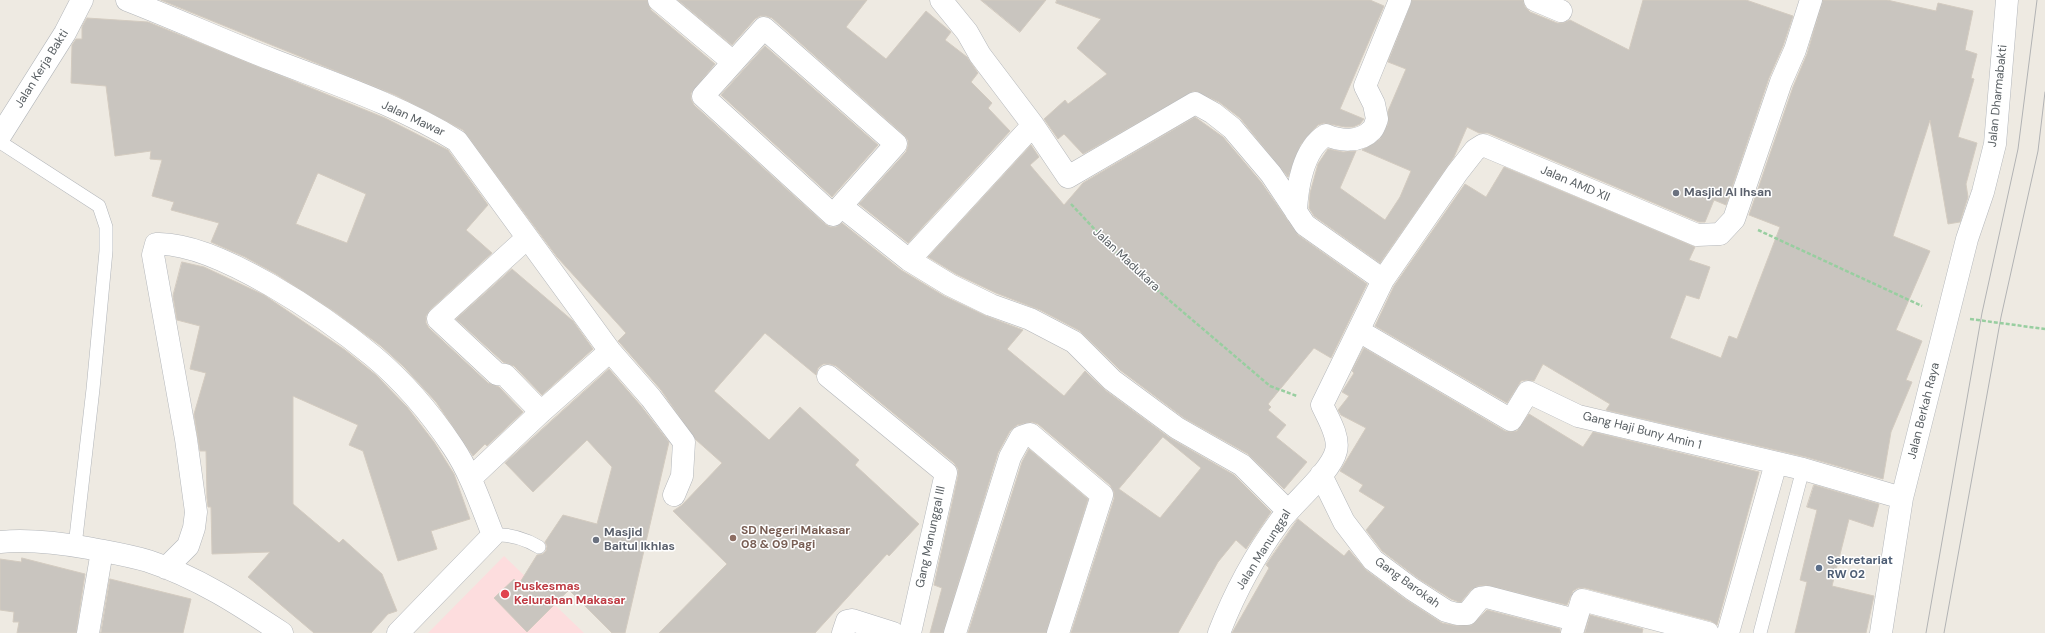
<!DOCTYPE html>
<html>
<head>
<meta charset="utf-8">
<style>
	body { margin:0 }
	canvas { display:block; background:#eeeae2 }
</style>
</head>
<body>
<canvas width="2045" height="633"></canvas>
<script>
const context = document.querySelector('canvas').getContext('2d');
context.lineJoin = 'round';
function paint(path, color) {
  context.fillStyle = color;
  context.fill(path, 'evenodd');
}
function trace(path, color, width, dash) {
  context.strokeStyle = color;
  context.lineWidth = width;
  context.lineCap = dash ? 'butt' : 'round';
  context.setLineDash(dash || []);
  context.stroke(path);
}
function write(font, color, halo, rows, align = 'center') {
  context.font = font + ' "DM Sans",sans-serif';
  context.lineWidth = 3;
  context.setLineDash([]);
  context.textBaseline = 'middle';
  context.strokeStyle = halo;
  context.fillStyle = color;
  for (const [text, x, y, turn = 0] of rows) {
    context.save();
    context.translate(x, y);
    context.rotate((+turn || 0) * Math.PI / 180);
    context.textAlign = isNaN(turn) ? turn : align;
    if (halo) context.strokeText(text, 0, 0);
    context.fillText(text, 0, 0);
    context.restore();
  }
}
paint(new Path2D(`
	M 504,556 L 584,633 L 428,633 Z`), '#fdddde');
const building = new Path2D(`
	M 161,0 L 647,0 L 651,10 L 715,64 L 691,93 L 691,99 L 694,105 L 825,224 L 830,227 L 836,227 L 842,223 L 901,270 L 944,296 L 986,316 L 1023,330 L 1007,349 L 1064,396 L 1085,371 L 1105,390 L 1170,438 L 1234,475 L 1271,512 L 1246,549 L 1236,540 L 1218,562 L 1178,633 L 1071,633 L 1114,499 L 1114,492 L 1110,485 L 1038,424 L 1032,422 L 1017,425 L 1010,431 L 998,453 L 943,633 L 930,633 L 942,588 L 934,585 L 958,476 L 958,469 L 954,463 L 836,366 L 830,364 L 823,364 L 818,368 L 816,375 L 765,333 L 714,391 L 769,440 L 800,407 L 859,460 L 855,465 L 919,524 L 889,556 L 887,554 L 815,633 L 659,633 L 727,564 L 673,511 L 682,505 L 722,463 L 695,439 L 661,390 L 620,343 L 618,341 L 626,333 L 557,257 L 463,130 L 395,95 ZM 1163,437 L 1201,468 L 1160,518 L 1119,489 Z
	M 678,0 L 867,0 L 846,27 L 886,59 L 926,11 L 951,32 L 945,40 L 967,57 L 978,73 L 971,82 L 992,103 L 988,108 L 1010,131 L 908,243 L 859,204 L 906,152 L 908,146 L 908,140 L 904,135 L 772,18 L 766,16 L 760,16 L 755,19 L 732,45 Z
	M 981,0 L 1046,0 L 1020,32 Z
	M 1057,0 L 1370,0 L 1384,6 L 1340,109 L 1364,119 L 1360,124 L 1353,127 L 1345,127 L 1324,123 L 1318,125 L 1301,144 L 1288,177 L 1240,118 L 1219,102 L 1194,91 L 1083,154 L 1064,134 L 1058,139 L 1044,119 L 1065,100 L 1068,104 L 1107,74 L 1077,48 L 1101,19 L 1056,3 Z
	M 1412,0 L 1523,0 L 1525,7 L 1530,12 L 1557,23 L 1563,23 L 1570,20 L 1629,50 L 1643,0 L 1746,0 L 1793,16 L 1783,46 L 1769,78 L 1726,205 L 1714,200 L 1705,222 L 1699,222 L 1488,133 L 1479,133 L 1467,127 L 1454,157 L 1380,263 L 1314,216 L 1309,208 L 1310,193 L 1318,164 L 1328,149 L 1343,152 L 1356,151 L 1340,188 L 1385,220 L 1400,197 L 1411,171 L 1362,150 L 1380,139 L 1388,124 L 1388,111 L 1406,69 L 1388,62 Z
	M 1823,0 L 1887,0 L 1936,11 L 1938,3 L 1973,11 L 1965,50 L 1977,54 L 1971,78 L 1974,79 L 1958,137 L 1977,143 L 1966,184 L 1968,197 L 1960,222 L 1948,224 L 1930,120 L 1893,236 L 1930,251 L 1896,330 L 1922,341 L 1906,380 L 1912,382 L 1891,432 L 1883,479 L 1806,457 L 1606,410 L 1610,404 L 1543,364 L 1534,381 L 1527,380 L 1521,381 L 1507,403 L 1375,326 L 1394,286 L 1465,184 L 1486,197 L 1504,167 L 1695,247 L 1689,260 L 1710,267 L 1699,299 L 1686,295 L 1670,338 L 1721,358 L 1729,336 L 1737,339 L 1780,227 L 1749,215 L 1793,87 L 1807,54 Z
	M 87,18 L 148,22 L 385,118 L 448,150 L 488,205 L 466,230 L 492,253 L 430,310 L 426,316 L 426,323 L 429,328 L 488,383 L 499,387 L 523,412 L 487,446 L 485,444 L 473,456 L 436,402 L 404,367 L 381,346 L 335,312 L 276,274 L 245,257 L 211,242 L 219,223 L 171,210 L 174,202 L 152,196 L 162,160 L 150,159 L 151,151 L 115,156 L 106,86 L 71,83 L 72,45 L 76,39 L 82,39 L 82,27 ZM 318,173 L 366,194 L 347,243 L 296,224 Z
	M 765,46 L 878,145 L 832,197 L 721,95 Z
	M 1195,117 L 1223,137 L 1261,182 L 1298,235 L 1367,284 L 1331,358 L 1314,348 L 1268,404 L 1271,407 L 1268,410 L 1286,425 L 1276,437 L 1307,462 L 1284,489 L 1248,454 L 1184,418 L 1120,370 L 1080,331 L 1040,310 L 996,293 L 956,274 L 928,257 L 1031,145 L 1039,157 L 1030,165 L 1064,205 L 1083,183 Z
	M 182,262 L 204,267 L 264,295 L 345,350 L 376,375 L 407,407 L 434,442 L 454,474 L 470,519 L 431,531 L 437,549 L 398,561 L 363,451 L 349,445 L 358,425 L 293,396 L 293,504 L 339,543 L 343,539 L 382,574 L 397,611 L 388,614 L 371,633 L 314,633 L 248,577 L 270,552 L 212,554 L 211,507 L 208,507 L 207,498 L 206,451 L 200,451 L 194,414 L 206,373 L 190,369 L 200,326 L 177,320 L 173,296 Z
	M 512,269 L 573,321 L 593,349 L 542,395 L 514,366 L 503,362 L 456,319 Z
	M 1364,348 L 1505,431 L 1511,432 L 1517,431 L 1529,414 L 1583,447 L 1593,432 L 1759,472 L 1717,625 L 1711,621 L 1585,588 L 1578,588 L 1573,591 L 1567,605 L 1486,585 L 1478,586 L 1471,590 L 1461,602 L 1459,602 L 1451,599 L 1419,579 L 1382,551 L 1366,530 L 1385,507 L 1359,491 L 1363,485 L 1340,471 L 1366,428 L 1341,415 L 1338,410 L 1349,396 L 1342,392 L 1354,373 L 1352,371 Z
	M 609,369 L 641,406 L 669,442 L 625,633 L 612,633 L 569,590 L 527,632 L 494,598 L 514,579 L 519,584 L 537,555 L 543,554 L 546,551 L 547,546 L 545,542 L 563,515 L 597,524 L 612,467 L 587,440 L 533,492 L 505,463 Z
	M 1029,449 L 1088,499 L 1046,633 L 968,633 L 1022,462 Z
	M 1814,485 L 1879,504 L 1873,527 L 1849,519 L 1832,586 L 1874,596 L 1866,633 L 1795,633 L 1807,582 L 1800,580 L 1817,510 L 1807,507 Z
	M 1298,519 L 1344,556 L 1349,550 L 1366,570 L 1405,599 L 1442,623 L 1457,626 L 1472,625 L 1487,610 L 1560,629 L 1560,633 L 1232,633 L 1269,568 L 1266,565 Z
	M 22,558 L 85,574 L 76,633 L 17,633 L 19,622 L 13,622 L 14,612 L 0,610 L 0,559 L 21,562 Z
	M 110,579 L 191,599 L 183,633 L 101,633 Z
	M 1590,615 L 1643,629 L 1642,633 L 1585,633 Z`);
paint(building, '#c9c5bf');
trace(building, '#d3cbc0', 1);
const service = new Path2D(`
	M 0,142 L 99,206 L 106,227 L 106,251 L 93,389 L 75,546
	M 493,535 C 509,534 525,539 539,547
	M 1760,633 L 1803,469`);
const minor = new Path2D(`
	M 127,0 C 176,19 224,41 273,60 C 335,84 401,106 457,141 L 610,351 L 651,398 L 684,442 L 682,476 L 674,495
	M 659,0 L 733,62
	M 941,0 L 967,32 L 980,55 L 1033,125 L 1068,177 L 1195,103 L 1213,113 L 1232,128 L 1271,174 L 1305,225 L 1383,280
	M 1535,0 L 1561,11
	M 764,28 L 896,144 L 833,215 L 703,96 Z
	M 1033,125 L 909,260 L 950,285 L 991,305 L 1030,319 L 1074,342 L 1112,380 L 1177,428 L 1242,465 L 1288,511
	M 841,206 L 909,260
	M 1296,212 C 1297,187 1303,149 1326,135 C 1340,141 1360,143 1372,130 C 1374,128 1376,122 1377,119 L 1374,104 L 1365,86 L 1400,0
	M 527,238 L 438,319 L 497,374 L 505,375 L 541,412
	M 1359,331 L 1511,420 L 1528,392 L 1578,416 L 1803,469 L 1902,498
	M 828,376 L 946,473 L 910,633
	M 1321,475 L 1344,522 L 1373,560 L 1412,589 L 1446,611 L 1457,614 L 1467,614 L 1480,598 L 1487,597 L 1575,620
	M 471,478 L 541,412 L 610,351
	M 0,542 C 29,539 60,543 88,548 C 108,552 128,555 148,561 C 197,577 240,605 282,633
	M 166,568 L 188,546 L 194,528 L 196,512 L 186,439 L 153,255 L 156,244 C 216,241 327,318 373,356 C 403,381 431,414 453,447 C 471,474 481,505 493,535 L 398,633
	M 88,633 L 102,551
	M 843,633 L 847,621 L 852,620 L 893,633
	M 955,633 L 1010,457 L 1021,437 L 1030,434 L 1102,495 L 1058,633
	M 1219,633 C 1234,594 1255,555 1280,521 C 1294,502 1331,472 1336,451 C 1340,437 1328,418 1322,405 L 1383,280 L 1457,173 L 1475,150 L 1483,145 L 1697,235 L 1720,234 L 1734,219 L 1781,82 L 1795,50 L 1811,0
	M 1572,633 L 1582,600 L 1708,633
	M 1728,633 L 1776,463
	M 1881,633 L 1902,498 L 1967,239 L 1983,192 L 1995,144 L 2007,0`);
const tertiary = new Path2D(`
	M 0,136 L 65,33 L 82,0`);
trace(service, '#b3b6ba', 14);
trace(minor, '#b3b6ba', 23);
trace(tertiary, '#b3b6ba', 23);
trace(new Path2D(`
	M 1071,204 L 1129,266 L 1270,386 L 1297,396
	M 1758,230 L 1922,306`), '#98cea0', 2.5, [4, 2]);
trace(service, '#fff', 13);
trace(minor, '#fff', 22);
trace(tertiary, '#fff', 22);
trace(new Path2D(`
	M 1926,633 L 1982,313 L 2018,149 L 2037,0
	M 1944,633 L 2001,317 L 2038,151 L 2045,92`), '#b2b3b4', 1);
trace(new Path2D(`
	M 1970,319 L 2045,329`), '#98cea0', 2.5, [4, 2]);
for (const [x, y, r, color] of [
	[1676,193,4,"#6b7280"],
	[733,538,4,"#8d6e63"],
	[596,540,4,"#6b7280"],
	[1819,568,4,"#5c6f8a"],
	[505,594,5,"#e0444e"]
]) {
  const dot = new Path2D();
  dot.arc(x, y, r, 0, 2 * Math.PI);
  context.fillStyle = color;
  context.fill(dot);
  trace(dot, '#fff', 1.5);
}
write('12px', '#5a6064', '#fff', [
	["Jalan Kerja Bakti",42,69,-58],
	["Jalan Dharmabakti",1998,96,-84],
	["Jalan Mawar",413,119,25],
	["Jalan AMD XII",1575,184,23],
	["Jalan Madukara",1126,260,43],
	["Jalan Berkah Raya",1924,411,-76],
	["Gang Haji Buny Amin 1",1642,431,14],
	["Gang Manunggal III",931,537,-78],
	["Jalan Manunggal",1264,550,-58],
	["Gang Barokah",1407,583,36]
]);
write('bold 12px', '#5b616d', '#fff', [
	["Masjid Al Ihsan",1684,193],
	["Masjid",604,533],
	["Baitul Ikhlas",604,547]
], 'left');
write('bold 12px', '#785e54', '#fff', [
	["SD Negeri Makasar",741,531],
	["08 & 09 Pagi",741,545]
], 'left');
write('bold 12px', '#4e5e75', '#fff', [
	["Sekretariat",1827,561],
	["RW 02",1827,575]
], 'left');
write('bold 12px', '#be3a42', '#fff', [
	["Puskesmas",514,587],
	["Kelurahan Makasar",514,601]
], 'left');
</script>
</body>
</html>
